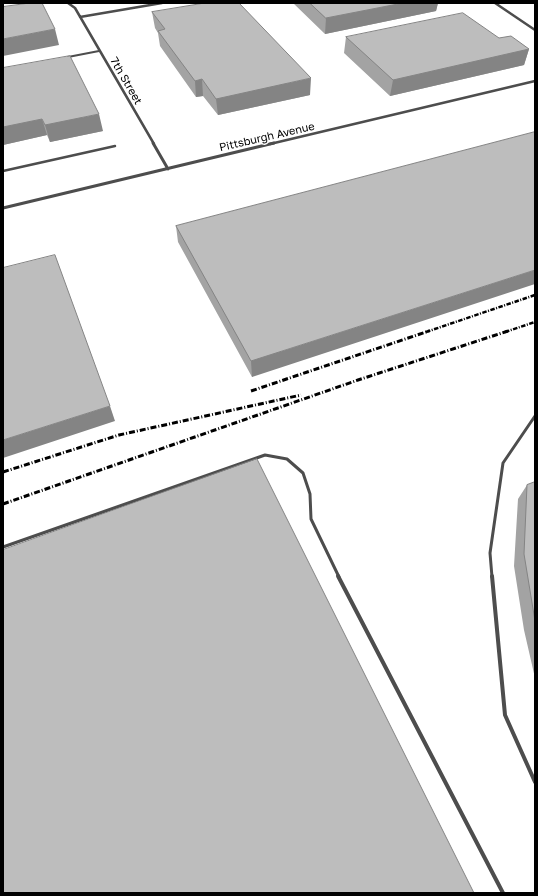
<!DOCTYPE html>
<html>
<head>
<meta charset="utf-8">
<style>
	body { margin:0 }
	#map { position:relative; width:538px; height:896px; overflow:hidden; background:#fff; font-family:"Golos Text",sans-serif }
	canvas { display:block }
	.frame { position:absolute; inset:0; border:4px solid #000; pointer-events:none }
</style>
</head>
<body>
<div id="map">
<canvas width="538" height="896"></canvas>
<div class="frame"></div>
</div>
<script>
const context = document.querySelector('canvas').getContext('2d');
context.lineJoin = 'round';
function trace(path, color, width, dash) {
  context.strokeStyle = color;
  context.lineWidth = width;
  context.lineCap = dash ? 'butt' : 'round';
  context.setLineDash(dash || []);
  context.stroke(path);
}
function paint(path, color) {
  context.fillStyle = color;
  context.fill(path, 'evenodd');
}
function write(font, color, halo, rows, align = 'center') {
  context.font = font + ' "Golos Text",sans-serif';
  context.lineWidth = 3;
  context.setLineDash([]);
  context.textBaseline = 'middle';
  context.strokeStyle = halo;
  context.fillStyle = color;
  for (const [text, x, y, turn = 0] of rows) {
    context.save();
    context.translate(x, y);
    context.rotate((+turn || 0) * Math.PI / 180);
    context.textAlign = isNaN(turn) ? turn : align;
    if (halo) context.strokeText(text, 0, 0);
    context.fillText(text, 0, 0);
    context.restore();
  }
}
trace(new Path2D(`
	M 68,57 L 99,51`), '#4d4d4d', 2);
trace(new Path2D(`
	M 3,171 L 115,146`), '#4d4d4d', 2.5);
trace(new Path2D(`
	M 3,547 L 265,455 L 287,459 L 303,473 L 310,494 L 311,519 L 339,577
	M 492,577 L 490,553 L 503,463 L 535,416`), '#4d4d4d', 3);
trace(new Path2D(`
	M 338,576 L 503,893
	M 492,576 L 505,715 L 535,782`), '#4d4d4d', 4);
trace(new Path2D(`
	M 68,3 L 75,8 L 154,144
	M 495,3 L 535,30
	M 80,17 L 162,3
	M 270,144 L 535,81`), '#4d4d4d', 2.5);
trace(new Path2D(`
	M 153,143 L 168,169
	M 3,208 L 274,143`), '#4d4d4d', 3);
trace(new Path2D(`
	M 426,332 L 535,295
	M 505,332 L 535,322`), '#000', 2.5, [4.5, 1.5, 1, 1.5]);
trace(new Path2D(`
	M 251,391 L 429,331
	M 3,472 L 119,435 L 301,395
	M 3,504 L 358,380 L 508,331`), '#000', 3, [6, 2, 1, 2]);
paint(new Path2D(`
	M 293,3 L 438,3 L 436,11 L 325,34 Z
	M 152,12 L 310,95 L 218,115 L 203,96 L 196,97 L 160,46 L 158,33 L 155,28 Z
	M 346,37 L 499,38 L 529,49 L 524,65 L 390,96 L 344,53 Z
	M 3,68 L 103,131 L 50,142 L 47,135 L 3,145 Z
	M 535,132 L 252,377 L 178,242 L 176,226 Z
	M 535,482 L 535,678 L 524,630 L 514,566 L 518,499 L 527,485 Z`), '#a3a3a3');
paint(new Path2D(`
	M 403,3 L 438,3 L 436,11 L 325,34 L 326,18 Z
	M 55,29 L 59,45 L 3,56 L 3,39 Z
	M 529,49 L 524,65 L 390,96 L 393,80 Z
	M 311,78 L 310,95 L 218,115 L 216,99 Z
	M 202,79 L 203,96 L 196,97 L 195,81 Z
	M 99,114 L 103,131 L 50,142 L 45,125 Z
	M 42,119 L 47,135 L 3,145 L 3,127 Z
	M 535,270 L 535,284 L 252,377 L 251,361 Z
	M 110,406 L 115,421 L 3,458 L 3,440 Z`), '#848484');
const building = new Path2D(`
	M 30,3 L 42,3 L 55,29 L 3,39 L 3,7 Z
	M 205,3 L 239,3 L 311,78 L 216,99 L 202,79 L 195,81 L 158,31 L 165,29 L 152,12 Z
	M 310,3 L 403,3 L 326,18 Z
	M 463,13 L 499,38 L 511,36 L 529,49 L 393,80 L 346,37 Z
	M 70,56 L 99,114 L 45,125 L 42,119 L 3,127 L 3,68 Z
	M 535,132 L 535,270 L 251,361 L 176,226 Z
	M 55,255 L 110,406 L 3,440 L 3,268 Z
	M 257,459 L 474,893 L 3,893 L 3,550 Z
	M 535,482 L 535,621 L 524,554 L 527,485 Z`);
paint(building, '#bdbdbd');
trace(building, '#848484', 1);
write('11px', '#000', '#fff', [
	["7th Street",126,81,60],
	["Pittsburgh Avenue",267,137,-13]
]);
</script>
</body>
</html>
